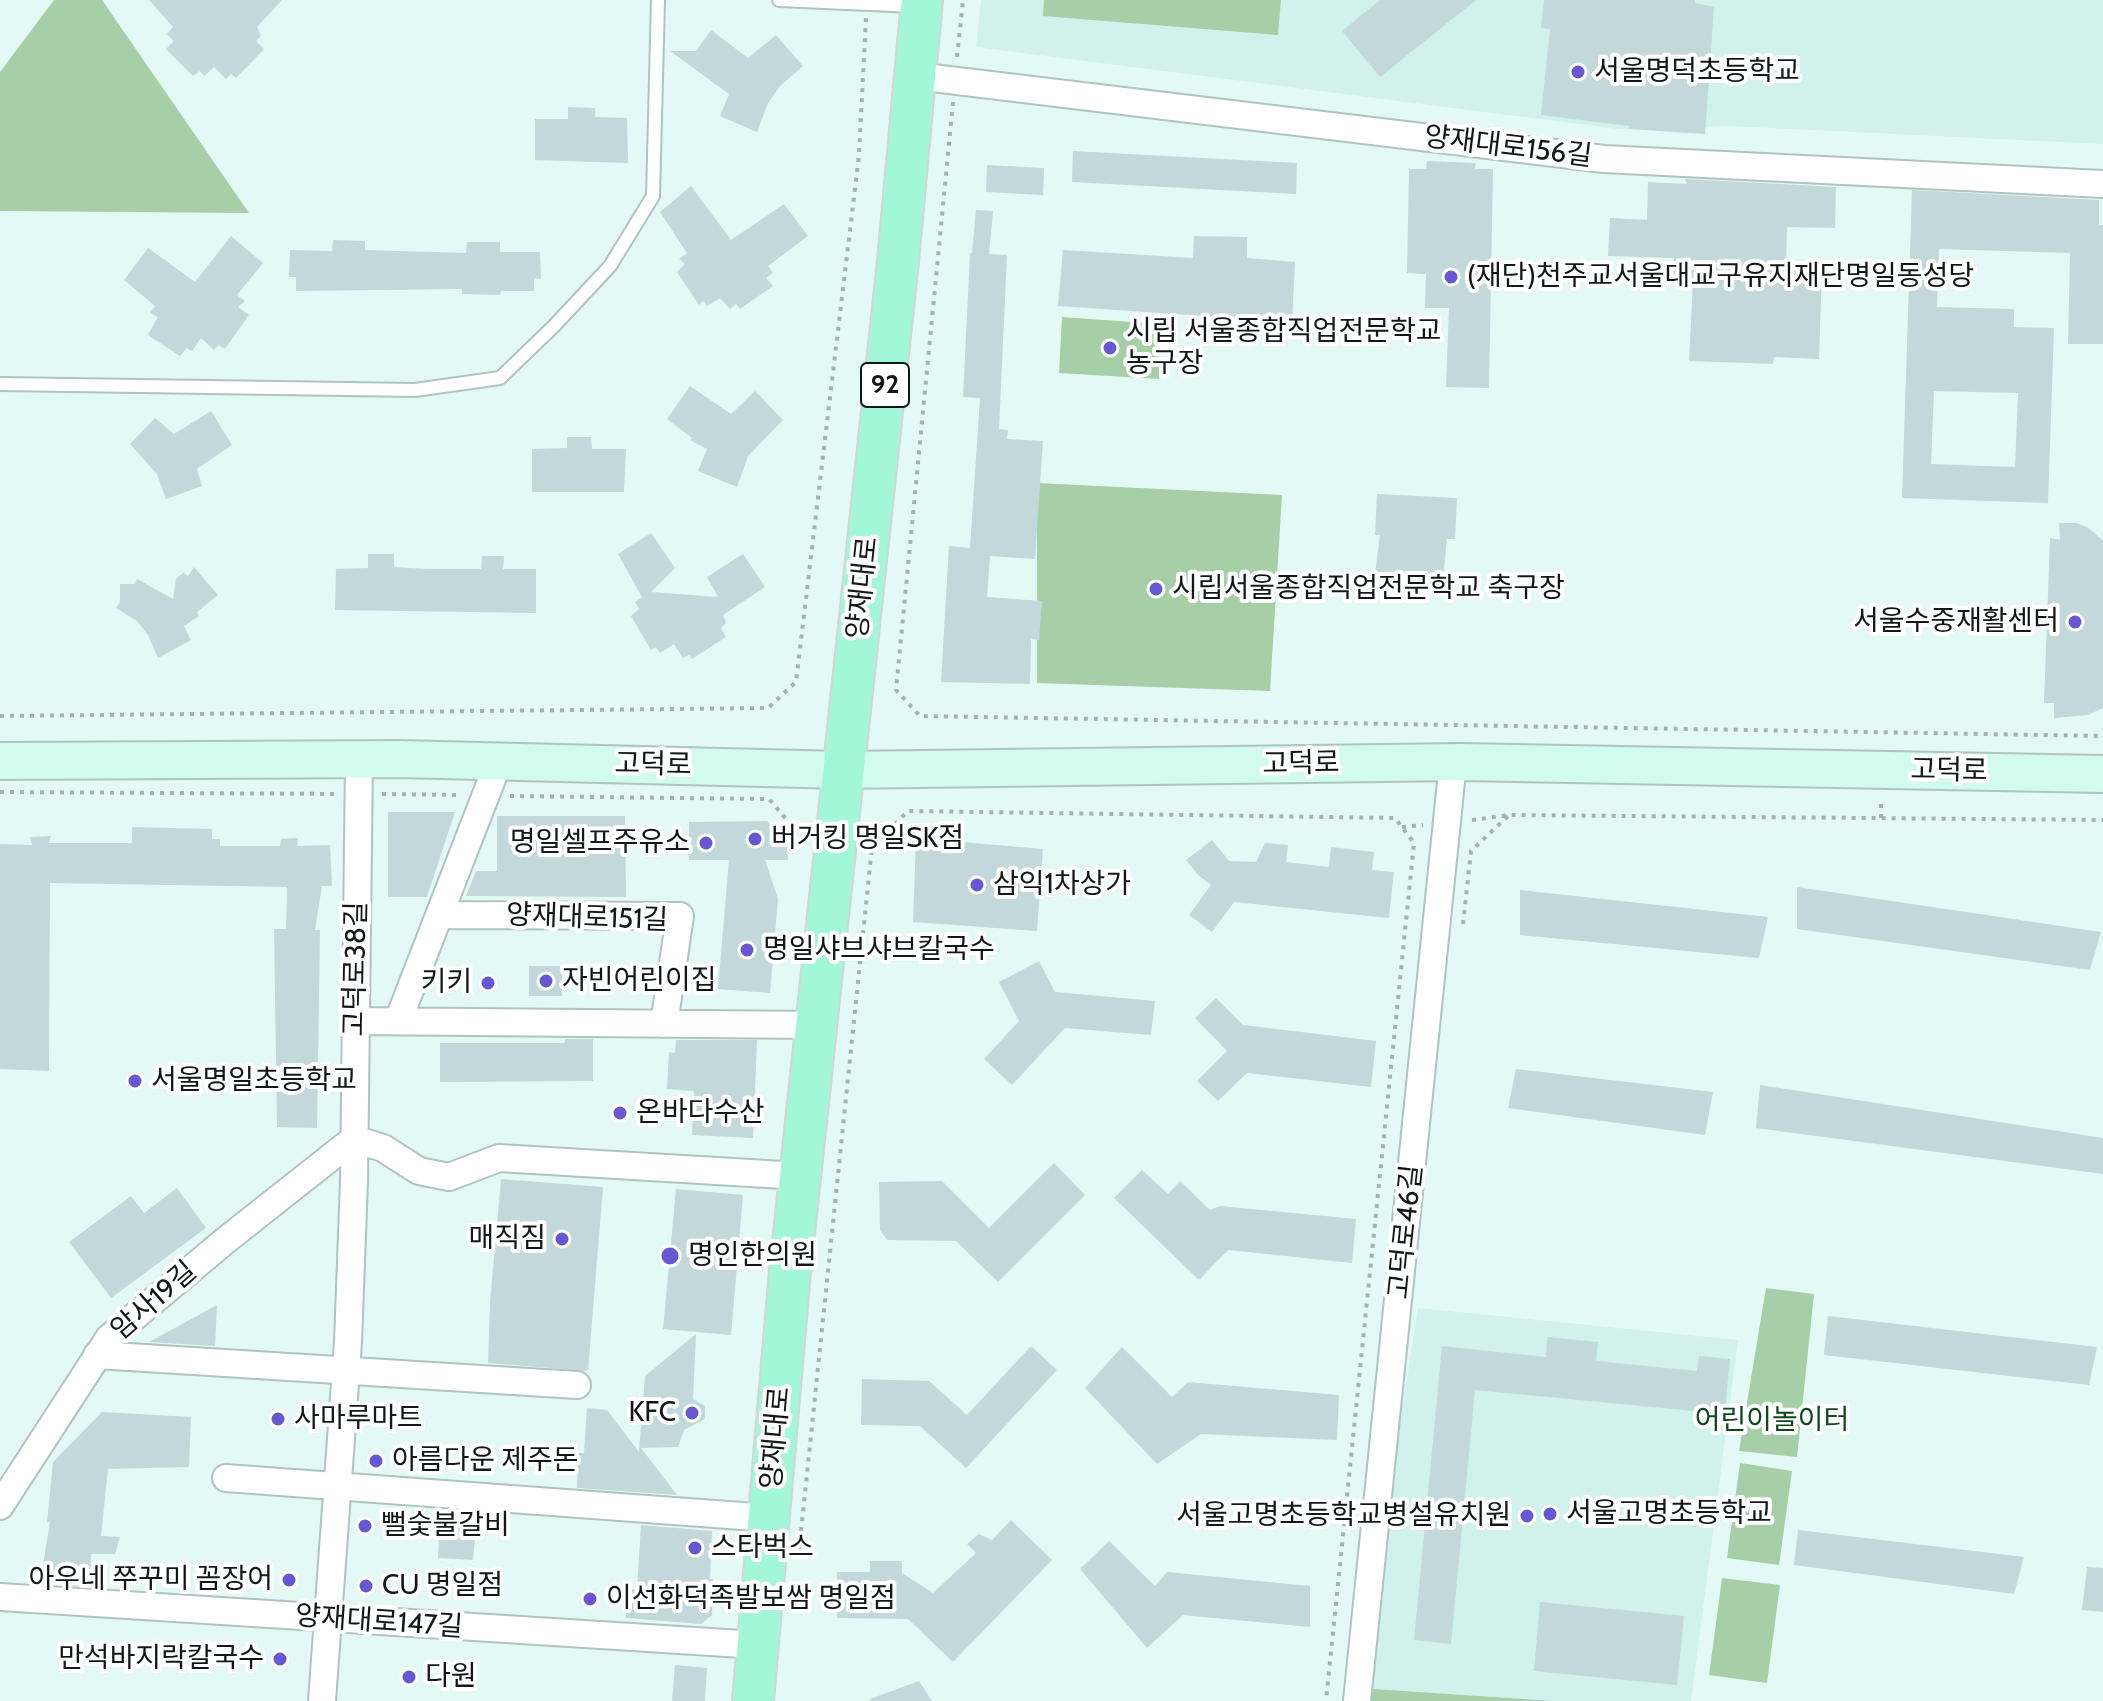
<!DOCTYPE html>
<html>
<head>
<meta charset="utf-8">
<style>
	body { margin:0 }
	canvas { display:block; background:#e3f9f6 }
</style>
</head>
<body>
<canvas width="2103" height="1701"></canvas>
<script>
const context = document.querySelector('canvas').getContext('2d');
context.lineJoin = 'round';
function paint(path, color) {
  context.fillStyle = color;
  context.fill(path, 'evenodd');
}
function trace(path, color, width, dash) {
  context.strokeStyle = color;
  context.lineWidth = width;
  context.lineCap = dash ? 'butt' : 'round';
  context.setLineDash(dash || []);
  context.stroke(path);
}
function write(font, color, halo, rows, align = 'center') {
  context.font = font + ' Cabin,"Noto Sans KR",sans-serif';
  context.lineWidth = 8;
  context.setLineDash([]);
  context.textBaseline = 'middle';
  context.strokeStyle = halo;
  context.fillStyle = color;
  for (const [text, x, y, turn = 0] of rows) {
    context.save();
    context.translate(x, y);
    context.rotate((+turn || 0) * Math.PI / 180);
    context.textAlign = isNaN(turn) ? turn : align;
    if (halo) context.strokeText(text, 0, 0);
    context.fillText(text, 0, 0);
    context.restore();
  }
}
paint(new Path2D(`
	M 981,0 L 2103,0 L 2103,144 L 1729,126 L 1618,129 L 976,47 Z
	M 1418,1308 L 1738,1340 L 1691,1701 L 1553,1701 L 1359,1688 Z`), '#d1f1ec');
paint(new Path2D(`
	M 54,0 L 102,0 L 249,213 L 0,211 L 0,72 Z
	M 1044,0 L 1281,0 L 1278,35 L 1043,16 Z
	M 1062,317 L 1160,324 L 1159,379 L 1059,373 Z
	M 1037,483 L 1282,495 L 1270,691 L 1037,683 Z
	M 1766,1288 L 1814,1294 L 1797,1457 L 1739,1451 Z
	M 1740,1463 L 1792,1471 L 1779,1565 L 1727,1558 Z
	M 1722,1578 L 1780,1585 L 1767,1683 L 1709,1675 Z
	M 1359,1688 L 1553,1701 L 1357,1701 Z`), '#a6cfa8');
paint(new Path2D(`
	M 149,0 L 282,0 L 257,27 L 261,36 L 256,41 L 264,49 L 236,78 L 231,74 L 226,79 L 214,67 L 204,76 L 200,71 L 193,76 L 166,49 L 174,41 L 167,34 L 173,27 Z
	M 1380,0 L 1476,0 L 1380,77 L 1342,31 Z
	M 1544,0 L 1695,0 L 1695,3 L 1714,7 L 1705,134 L 1628,129 L 1629,126 L 1541,115 L 1550,29 L 1541,28 Z
	M 711,30 L 748,58 L 776,35 L 803,66 L 780,86 L 768,103 L 757,132 L 720,116 L 729,94 L 670,51 L 696,51 Z
	M 568,107 L 595,108 L 595,117 L 627,118 L 628,163 L 535,160 L 535,119 L 568,119 Z
	M 1073,151 L 1297,163 L 1296,194 L 1072,182 Z
	M 1427,161 L 1476,163 L 1475,169 L 1493,169 L 1489,388 L 1446,387 L 1449,308 L 1425,308 L 1426,274 L 1407,273 L 1409,169 L 1426,169 Z
	M 987,165 L 1044,168 L 1043,195 L 986,192 Z
	M 1685,179 L 1836,187 L 1835,228 L 1787,227 L 1786,266 L 1822,268 L 1819,359 L 1774,357 L 1773,364 L 1689,361 L 1693,282 L 1673,281 L 1674,258 L 1608,256 L 1610,218 L 1647,220 L 1648,182 L 1687,184 Z
	M 691,186 L 731,240 L 784,204 L 808,236 L 768,266 L 773,273 L 766,278 L 773,286 L 740,309 L 736,304 L 730,309 L 720,298 L 707,306 L 704,301 L 699,305 L 677,272 L 685,264 L 679,259 L 687,253 L 660,212 Z
	M 1912,190 L 2099,200 L 2099,225 L 2103,225 L 2103,344 L 2068,344 L 2070,253 L 1939,249 L 1937,307 L 2014,309 L 2014,327 L 2054,328 L 2048,503 L 1902,498 ZM 1934,391 L 2018,393 L 2015,467 L 1931,464 Z
	M 976,210 L 993,211 L 989,254 L 1007,255 L 999,429 L 1008,430 L 1007,439 L 1043,441 L 1035,559 L 990,556 L 987,597 L 1042,601 L 1039,640 L 1031,639 L 1030,684 L 941,682 L 949,546 L 970,548 L 980,398 L 963,397 L 970,253 L 972,253 Z
	M 231,236 L 263,263 L 237,295 L 245,301 L 238,307 L 249,315 L 225,349 L 219,345 L 214,350 L 201,338 L 192,351 L 187,348 L 180,356 L 148,335 L 158,317 L 150,313 L 155,306 L 124,280 L 148,248 L 195,282 Z
	M 1194,236 L 1247,237 L 1247,258 L 1295,262 L 1292,322 L 1058,306 L 1063,250 L 1193,258 Z
	M 333,240 L 365,241 L 365,250 L 466,253 L 467,242 L 500,242 L 500,252 L 540,252 L 541,279 L 534,278 L 534,291 L 501,291 L 500,295 L 462,294 L 462,289 L 296,291 L 296,277 L 289,277 L 290,250 L 332,251 Z
	M 690,386 L 731,414 L 755,391 L 783,420 L 748,456 L 737,487 L 698,471 L 707,449 L 690,440 L 692,438 L 667,419 Z
	M 211,411 L 232,445 L 197,469 L 202,486 L 166,499 L 157,474 L 130,444 L 155,418 L 174,434 Z
	M 567,437 L 591,437 L 592,449 L 626,449 L 624,492 L 532,492 L 532,449 L 567,448 Z
	M 1377,494 L 1457,498 L 1455,539 L 1447,539 L 1442,588 L 1374,581 L 1380,535 L 1375,535 Z
	M 2059,523 L 2077,523 L 2089,528 L 2103,541 L 2103,708 L 2088,715 L 2054,718 L 2054,703 L 2044,703 L 2050,538 L 2060,540 Z
	M 651,533 L 675,568 L 651,592 L 718,597 L 707,577 L 743,554 L 765,587 L 723,615 L 726,623 L 721,628 L 726,637 L 692,659 L 689,655 L 683,658 L 674,644 L 660,653 L 656,647 L 651,650 L 631,616 L 639,609 L 635,602 L 642,597 L 618,554 Z
	M 368,554 L 394,554 L 394,567 L 427,569 L 481,569 L 482,556 L 504,556 L 503,569 L 536,569 L 536,613 L 335,610 L 336,569 L 368,568 Z
	M 194,567 L 218,595 L 197,612 L 199,616 L 184,626 L 191,640 L 158,658 L 148,635 L 137,621 L 116,608 L 120,602 L 120,584 L 135,584 L 137,579 L 173,599 L 176,579 L 183,573 L 188,576 Z
	M 388,812 L 455,812 L 427,897 L 388,897 Z
	M 497,816 L 625,816 L 626,897 L 466,896 L 476,871 L 497,871 Z
	M 767,821 L 787,842 L 788,860 L 765,860 L 778,899 L 770,993 L 718,989 L 729,860 L 689,860 L 689,822 Z
	M 132,827 L 212,829 L 212,839 L 220,839 L 220,846 L 280,846 L 281,839 L 298,838 L 297,846 L 330,845 L 332,886 L 322,886 L 315,930 L 320,930 L 317,1128 L 277,1127 L 274,929 L 286,929 L 287,887 L 50,883 L 49,1071 L 0,1069 L 0,844 L 32,845 L 30,837 L 51,836 L 49,843 L 132,843 Z
	M 916,838 L 1043,849 L 1037,931 L 913,922 Z
	M 1212,840 L 1229,861 L 1256,862 L 1265,843 L 1288,845 L 1286,862 L 1329,867 L 1331,847 L 1374,852 L 1372,870 L 1394,872 L 1389,918 L 1234,902 L 1212,932 L 1189,915 L 1211,885 L 1199,876 L 1186,860 Z
	M 1797,887 L 2101,932 L 2090,970 L 1797,929 Z
	M 1520,890 L 1768,917 L 1759,958 L 1520,935 Z
	M 1039,961 L 1055,992 L 1155,1001 L 1151,1035 L 1065,1028 L 1012,1085 L 984,1059 L 1019,1021 L 999,982 Z
	M 529,966 L 562,966 L 562,996 L 529,996 Z
	M 1216,998 L 1243,1025 L 1376,1041 L 1371,1087 L 1247,1073 L 1218,1101 L 1197,1081 L 1227,1051 L 1195,1018 Z
	M 565,1039 L 593,1039 L 593,1081 L 440,1082 L 440,1043 L 565,1043 Z
	M 676,1040 L 757,1040 L 753,1138 L 692,1135 L 694,1091 L 667,1089 L 669,1052 L 675,1053 Z
	M 1516,1069 L 1713,1092 L 1705,1135 L 1508,1108 Z
	M 1760,1085 L 2103,1138 L 2103,1174 L 1756,1128 Z
	M 1054,1163 L 1085,1195 L 998,1282 L 956,1241 L 887,1240 L 880,1230 L 879,1182 L 942,1181 L 989,1228 Z
	M 1142,1170 L 1168,1194 L 1180,1181 L 1210,1210 L 1220,1206 L 1356,1219 L 1352,1263 L 1228,1250 L 1199,1280 L 1114,1198 Z
	M 501,1179 L 603,1187 L 588,1371 L 488,1363 L 490,1303 Z
	M 177,1188 L 206,1228 L 111,1298 L 69,1242 L 131,1196 L 144,1213 Z
	M 676,1189 L 743,1195 L 731,1335 L 663,1329 Z
	M 217,1305 L 215,1346 L 149,1342 Z
	M 1828,1316 L 2097,1347 L 2089,1385 L 1824,1355 Z
	M 696,1334 L 693,1399 L 705,1406 L 705,1419 L 684,1430 L 678,1447 L 641,1448 L 677,1495 L 577,1488 L 578,1453 L 584,1453 L 587,1408 L 607,1410 L 639,1452 L 645,1376 Z
	M 1547,1337 L 1598,1342 L 1596,1361 L 1697,1371 L 1699,1356 L 1730,1359 L 1724,1420 L 1693,1417 L 1694,1411 L 1475,1390 L 1451,1644 L 1414,1640 L 1442,1346 L 1546,1357 Z
	M 1031,1346 L 1057,1370 L 966,1468 L 920,1426 L 861,1425 L 862,1379 L 929,1381 L 967,1415 Z
	M 1122,1347 L 1172,1397 L 1188,1382 L 1339,1395 L 1337,1440 L 1201,1434 L 1157,1464 L 1085,1388 Z
	M 102,1412 L 191,1417 L 189,1467 L 108,1469 L 101,1536 L 120,1537 L 115,1554 L 91,1554 L 90,1587 L 40,1583 L 50,1522 L 47,1522 L 53,1462 Z
	M 440,1510 L 477,1513 L 473,1560 L 438,1558 Z
	M 1011,1520 L 1052,1560 L 953,1662 L 908,1619 L 837,1618 L 837,1572 L 870,1572 L 870,1561 L 902,1561 L 902,1573 L 933,1593 L 976,1553 L 967,1544 L 979,1534 L 992,1540 Z
	M 641,1525 L 712,1531 L 710,1579 L 713,1579 L 712,1615 L 701,1624 L 626,1618 L 628,1589 L 637,1590 Z
	M 1798,1530 L 2024,1557 L 2014,1594 L 1794,1565 Z
	M 1109,1541 L 1155,1586 L 1167,1572 L 1310,1586 L 1310,1627 L 1183,1615 L 1147,1648 L 1080,1569 Z
	M 2087,1567 L 2103,1568 L 2103,1612 L 2082,1610 Z
	M 1540,1602 L 1684,1616 L 1677,1685 L 1534,1671 Z
	M 675,1665 L 707,1668 L 705,1701 L 672,1701 Z
	M 919,1681 L 932,1701 L 871,1701 L 870,1699 Z`), '#c2d8da');
const service = new Path2D(`
	M 779,0 L 915,6
	M 0,384 L 415,390 L 500,378 L 554,326 L 610,266 L 653,196 L 658,0`);
const minor = new Path2D(`
	M 916,76 L 1604,159 L 2103,184
	M 440,915 L 680,916 L 664,1024
	M 356,1021 L 816,1025
	M 398,1021 L 499,761
	M 97,1355 L 577,1385
	M 226,1478 L 769,1518
	M 0,1506 L 109,1338 L 226,1240 L 354,1139 L 383,1148 L 419,1171 L 449,1177 L 499,1158 L 800,1176
	M 0,1597 L 758,1645
	M 322,1701 L 348,1342 L 354,1181 L 359,759
	M 1357,1701 L 1453,762`);
const secondary = new Path2D(`
	M 0,761 L 399,759 L 843,770 L 1461,762 L 2103,774`);
const primary = new Path2D(`
	M 753,1701 L 790,1271 L 898,261 L 922,0`);
trace(service, '#afc4c1', 16);
trace(minor, '#afc4c1', 30);
trace(secondary, '#afc4c1', 40);
trace(primary, '#d4d5d5', 44);
trace(new Path2D(`
	M 957,57 L 963,0
	M 953,102 L 896,690 L 920,716 L 2103,736
	M 0,716 L 768,708 L 796,682 L 859,155 L 866,18
	M 0,792 L 338,794
	M 382,794 L 462,795
	M 510,796 L 769,799 L 806,842
	M 1881,818 L 1881,799
	M 1472,820 L 1509,815 L 2103,820
	M 1402,827 L 1423,825
	M 1463,924 L 1471,851 L 1509,815
	M 799,1551 L 872,847 L 908,811 L 1395,818 L 1414,843 L 1326,1701`), '#a1b2b0', 4, [4, 6]);
trace(service, '#fff', 12);
trace(minor, '#fff', 26);
trace(secondary, '#d1fbec', 36);
trace(primary, '#a3f7d9', 40);
for (const [x, y, r, color] of [
	[1578,72,8,"#6658d2"],
	[1451,277,8,"#6658d2"],
	[1110,348,8,"#6658d2"],
	[1156,589,8,"#6658d2"],
	[2075,622,8,"#6658d2"],
	[755,839,8,"#6658d2"],
	[706,843,8,"#6658d2"],
	[977,885,8,"#6658d2"],
	[747,950,8,"#6658d2"],
	[546,981,8,"#6658d2"],
	[488,983,8,"#6658d2"],
	[135,1081,8,"#6658d2"],
	[620,1113,8,"#6658d2"],
	[562,1239,8,"#6658d2"],
	[670,1256,10,"#6658d2"],
	[692,1413,8,"#6658d2"],
	[278,1419,8,"#6658d2"],
	[376,1461,8,"#6658d2"],
	[1550,1514,8,"#6658d2"],
	[1527,1516,8,"#6658d2"],
	[365,1526,8,"#6658d2"],
	[695,1548,8,"#6658d2"],
	[289,1580,8,"#6658d2"],
	[366,1586,8,"#6658d2"],
	[590,1599,8,"#6658d2"],
	[280,1659,8,"#6658d2"],
	[409,1677,8,"#6658d2"]
]) {
  const dot = new Path2D();
  dot.arc(x, y, r, 0, 2 * Math.PI);
  context.fillStyle = color;
  context.fill(dot);
  trace(dot, '#fff', 3);
}
for (const [x, y, w] of [
	[885,385,48]
]) {
  const box = new Path2D();
  box.roundRect(x - w / 2, y - 22, w, 44, 6);
  context.fillStyle = '#fff';
  context.fill(box);
  trace(box, '#101716', 2);
}
write('bold 26px', '#101716', null, [
	["92",885,385]
]);
write('28px', '#101716', '#fff', [
	["서울명덕초등학교",1594,72],
	["(재단)천주교서울대교구유지재단명일동성당",1467,277],
	["시립 서울종합직업전문학교",1126,332],
	["농구장",1126,364],
	["시립서울종합직업전문학교 축구장",1172,589],
	["서울수중재활센터",2059,622,"right"],
	["버거킹 명일SK점",771,839],
	["명일셀프주유소",690,843,"right"],
	["삼익1차상가",993,885],
	["명일샤브샤브칼국수",763,950],
	["자빈어린이집",562,981],
	["키키",472,983,"right"],
	["서울명일초등학교",151,1081],
	["온바다수산",636,1113],
	["매직짐",546,1239,"right"],
	["명인한의원",688,1256],
	["KFC",676,1413,"right"],
	["사마루마트",294,1419],
	["아름다운 제주돈",392,1461],
	["서울고명초등학교",1566,1514],
	["서울고명초등학교병설유치원",1511,1516,"right"],
	["뻘숯불갈비",381,1526],
	["스타벅스",711,1548],
	["아우네 쭈꾸미 꼼장어",273,1580,"right"],
	["CU 명일점",382,1586],
	["이선화덕족발보쌈 명일점",606,1599],
	["만석바지락칼국수",264,1659,"right"],
	["다원",425,1677]
], 'left');
write('28px', '#101716', '#fff', [
	["양재대로156길",1508,147,7],
	["양재대로",863,588,-84],
	["고덕로",1301,764,-1],
	["고덕로",653,765,1],
	["고덕로",1949,771,1],
	["양재대로151길",587,918,2],
	["고덕로38길",356,969,-89],
	["고덕로46길",1406,1232,-84],
	["암사19길",154,1301,-41],
	["양재대로",776,1438,-85],
	["양재대로147길",379,1622,4]
]);
write('28px', '#0f491b', '#fff', [
	["어린이놀이터",1772,1421]
]);
</script>
</body>
</html>
